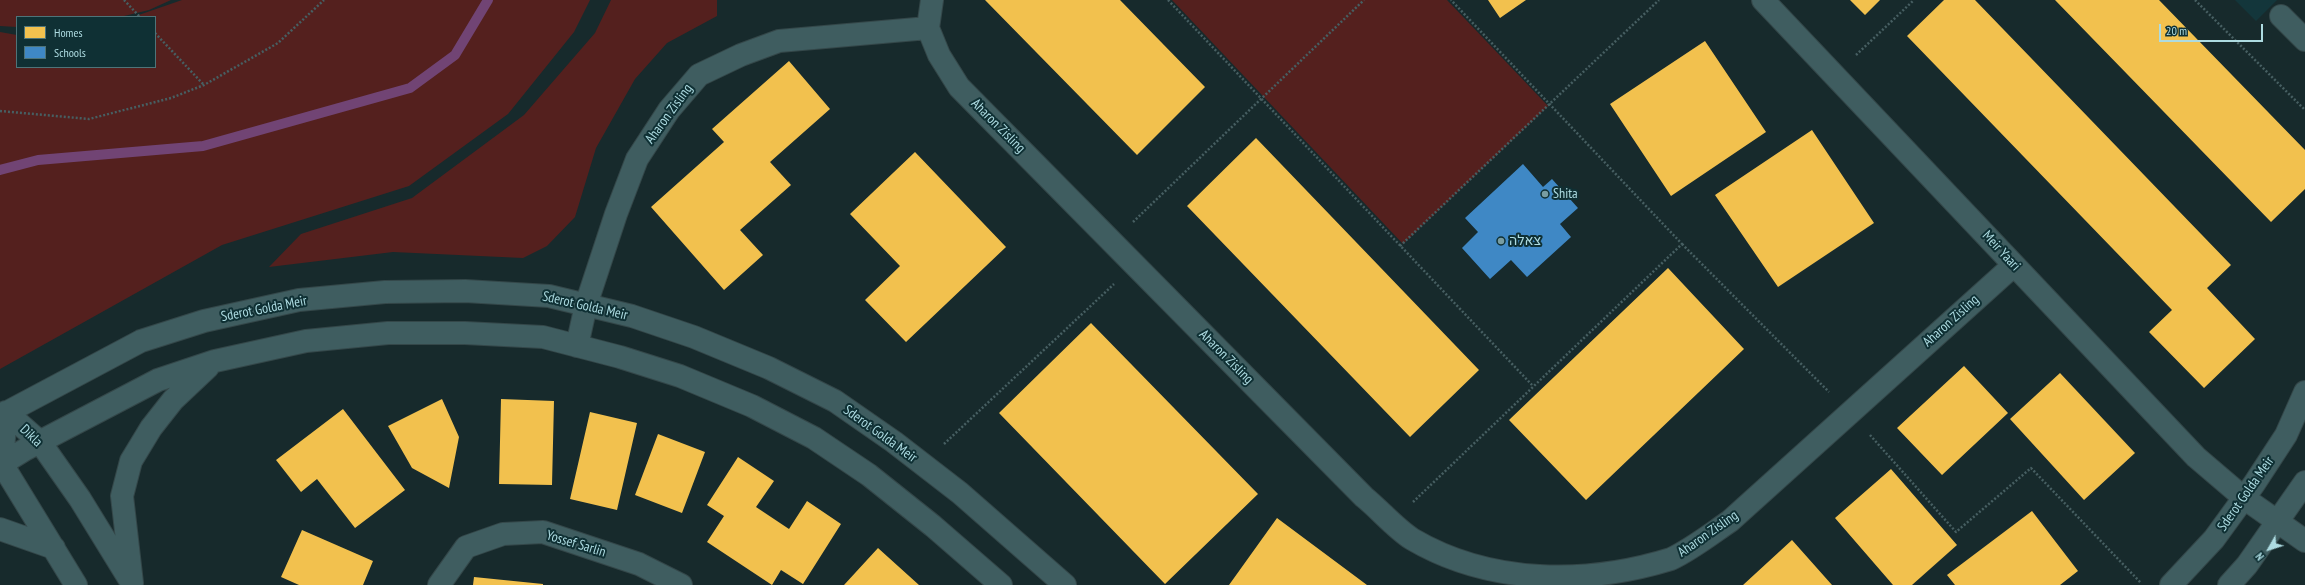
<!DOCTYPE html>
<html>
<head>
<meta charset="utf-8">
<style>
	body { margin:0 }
	#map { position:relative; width:2305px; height:585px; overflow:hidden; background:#172a2c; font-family:"PT Sans Narrow",sans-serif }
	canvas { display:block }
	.legend { position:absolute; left:16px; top:16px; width:140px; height:52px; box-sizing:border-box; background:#0f3034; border:1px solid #4e7479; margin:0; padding:5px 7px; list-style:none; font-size:12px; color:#addbe1 }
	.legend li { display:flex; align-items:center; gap:8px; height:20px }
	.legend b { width:20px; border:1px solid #4e7479 }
	.north { position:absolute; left:2249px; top:529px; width:40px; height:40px; -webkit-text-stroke:3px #0f3034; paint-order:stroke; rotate:231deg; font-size:11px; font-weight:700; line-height:16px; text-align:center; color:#addbe1 }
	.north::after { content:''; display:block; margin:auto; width:14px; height:18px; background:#addbe1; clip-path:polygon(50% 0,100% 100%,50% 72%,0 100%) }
	.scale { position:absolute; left:2159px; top:24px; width:104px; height:18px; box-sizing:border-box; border:2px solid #addbe1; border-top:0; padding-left:5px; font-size:12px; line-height:14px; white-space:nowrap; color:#addbe1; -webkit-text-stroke:3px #0f3034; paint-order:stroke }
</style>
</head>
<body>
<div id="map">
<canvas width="2305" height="585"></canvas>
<ul class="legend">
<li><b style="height:11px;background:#f2c14e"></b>Homes</li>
<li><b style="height:11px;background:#3f88c5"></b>Schools</li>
</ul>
<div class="north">N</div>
<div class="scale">20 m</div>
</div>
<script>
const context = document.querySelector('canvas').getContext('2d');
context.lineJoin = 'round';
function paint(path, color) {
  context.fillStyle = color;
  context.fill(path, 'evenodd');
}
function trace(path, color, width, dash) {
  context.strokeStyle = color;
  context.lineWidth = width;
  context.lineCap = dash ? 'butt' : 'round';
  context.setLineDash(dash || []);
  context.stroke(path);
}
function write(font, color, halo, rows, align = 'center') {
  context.font = font + ' "PT Sans Narrow",Heebo,sans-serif';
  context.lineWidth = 4;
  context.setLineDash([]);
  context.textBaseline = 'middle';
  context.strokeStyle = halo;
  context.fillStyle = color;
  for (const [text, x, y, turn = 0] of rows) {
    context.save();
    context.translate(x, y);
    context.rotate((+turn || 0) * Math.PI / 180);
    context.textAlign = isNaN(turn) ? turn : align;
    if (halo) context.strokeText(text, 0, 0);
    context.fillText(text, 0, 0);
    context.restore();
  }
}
paint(new Path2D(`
	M 2235,0 L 2277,0 L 2256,21 Z`), '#13363b');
paint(new Path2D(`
	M 0,0 L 171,0 L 149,10 L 120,17 L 17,17 L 17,27 L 0,26 Z
	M 182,0 L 590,0 L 574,32 L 508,114 L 409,186 L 222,245 L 0,369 L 0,32 L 17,35 L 17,67 L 155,67 L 155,17 L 133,17 Z
	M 611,0 L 717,0 L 717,16 L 667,43 L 635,79 L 596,148 L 575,217 L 547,246 L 523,258 L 393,252 L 269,267 L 301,234 L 412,198 L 524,115 L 595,33 Z
	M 1172,0 L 1447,0 L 1548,106 L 1403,244 Z`), '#54201e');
paint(new Path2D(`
	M 985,0 L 1120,0 L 1205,87 L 1137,155 Z
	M 1488,0 L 1526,0 L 1500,18 Z
	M 1850,0 L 1880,0 L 1865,15 Z
	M 1944,0 L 1975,0 L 2231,265 L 2207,288 L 2255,339 L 2204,388 L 2149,332 L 2172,310 L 1907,36 Z
	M 2055,0 L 2159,0 L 2305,150 L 2305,189 L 2271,222 Z
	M 1705,41 L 1766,132 L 1671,196 L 1610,104 Z
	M 789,61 L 830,109 L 770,162 L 791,185 L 740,230 L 763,255 L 724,290 L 651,207 L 724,142 L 712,129 Z
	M 1812,130 L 1874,223 L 1778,287 L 1715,195 Z
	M 1256,138 L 1479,370 L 1410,437 L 1187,206 Z
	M 915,152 L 1006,247 L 906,342 L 865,300 L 900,266 L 850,214 Z
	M 1668,268 L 1744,349 L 1586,500 L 1509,420 Z
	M 1091,323 L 1258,494 L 1165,584 L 999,413 Z
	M 1964,366 L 2008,413 L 1942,475 L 1897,428 Z
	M 2060,373 L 2135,453 L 2084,500 L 2010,419 Z
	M 442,399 L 459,437 L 449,488 L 412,468 L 388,426 Z
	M 501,399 L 554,401 L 552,485 L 499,484 Z
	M 343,409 L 405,490 L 355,528 L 317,479 L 301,492 L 276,460 Z
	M 590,412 L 637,423 L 617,510 L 570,499 Z
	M 658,434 L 705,452 L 682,513 L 635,495 Z
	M 738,457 L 774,481 L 756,507 L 789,529 L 807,501 L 841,524 L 803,584 L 781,570 L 772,585 L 707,542 L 724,516 L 707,505 Z
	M 1891,469 L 1957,545 L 1912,585 L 1893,585 L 1835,518 Z
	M 2032,511 L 2078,571 L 2060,585 L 1955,585 L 1947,575 Z
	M 1277,518 L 1367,585 L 1229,585 Z
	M 302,530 L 373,561 L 363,585 L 299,585 L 281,577 Z
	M 1792,540 L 1832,585 L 1743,585 Z
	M 878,548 L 919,585 L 844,585 Z
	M 474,577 L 543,584 L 543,585 L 473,585 Z`), '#f2c14e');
paint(new Path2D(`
	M 1523,164 L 1543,187 L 1552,179 L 1578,208 L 1560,224 L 1571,237 L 1527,277 L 1511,260 L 1490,279 L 1462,248 L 1478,232 L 1465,218 Z`), '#3f88c5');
trace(new Path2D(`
	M 0,170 L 38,160 L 203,146 L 410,88 L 455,55 L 488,0`), '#714474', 10);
const minor = new Path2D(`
	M 1763,0 L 2196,457 L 2244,498 L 2305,541
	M 2281,16 L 2305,40
	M 928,28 L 932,0
	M 577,346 L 586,305 L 616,214 L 637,159 L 669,110 L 699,75 L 741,55 L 779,41 L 928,28 L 939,55 L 959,87 L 1364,497 C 1380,510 1395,528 1412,539 C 1490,585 1587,585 1671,559 C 1692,549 1711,534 1730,521 L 2014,265
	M 6,412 L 40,442 L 80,499 L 128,577
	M 6,412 L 2,464 L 76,585
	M 0,416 L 141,341 L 204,321 L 299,300 L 385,292 L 465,291 L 549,296 L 632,316 L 694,337 L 769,368 L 835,401 L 894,442 L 960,493 L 1065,585
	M 0,465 L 26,449 L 158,380 L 215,361 L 306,341 L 388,333 L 465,333 L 543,337 L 620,357 L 680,376 L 752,406 L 814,438 L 869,475 L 933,526 L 1001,585
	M 0,529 L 54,548
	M 132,583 L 122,496 L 131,461 L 151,428 L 173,400 L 208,367
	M 439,585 L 466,547 L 503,534 L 543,532 L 639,564 L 681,585
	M 2171,585 L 2214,539 L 2254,484 L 2286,435 L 2305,392
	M 2229,585 L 2247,565 L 2305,482`);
trace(minor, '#344749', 24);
trace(new Path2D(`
	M 124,0 L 140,17
	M 1168,0 L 1532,385
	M 2195,0 L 2305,110
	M 155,33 L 204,85
	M 1856,55 L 1914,0
	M 0,111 L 89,119 L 171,98 L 204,85 L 278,43 L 324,0
	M 1133,222 L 1364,0
	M 1682,244 L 1829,392
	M 1400,246 L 1659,0
	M 1870,435 L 1956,532 L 2031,468 L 2141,583
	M 944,444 L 1114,284
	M 1413,502 L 1682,244 L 1451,0`), '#475f62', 2.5, [2, 2]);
trace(minor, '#3f5d60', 22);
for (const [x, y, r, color] of [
	[1545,194,4,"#789da2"],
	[1501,241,4,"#789da2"]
]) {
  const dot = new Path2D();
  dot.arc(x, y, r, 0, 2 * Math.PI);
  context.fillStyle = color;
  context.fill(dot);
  trace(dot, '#0f3034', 1.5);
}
write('14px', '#addbe1', '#0f3034', [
	["Aharon Zisling",669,114,-54],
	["Aharon Zisling",998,126,45],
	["Meir Yaari",2001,251,47],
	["Sderot Golda Meir",585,306,13],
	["Sderot Golda Meir",264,309,-11],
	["Aharon Zisling",1951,321,-42],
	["Aharon Zisling",1226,357,45],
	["Sderot Golda Meir",880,434,36],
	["Dikla",31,436,44],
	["Sderot Golda Meir",2246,494,-55],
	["Aharon Zisling",1708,534,-35],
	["Yossef Sarlin",576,544,17]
]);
write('14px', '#addbe1', '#0f3034', [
	["Shita",1553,194],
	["צאלה",1509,241]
], 'left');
</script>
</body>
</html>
